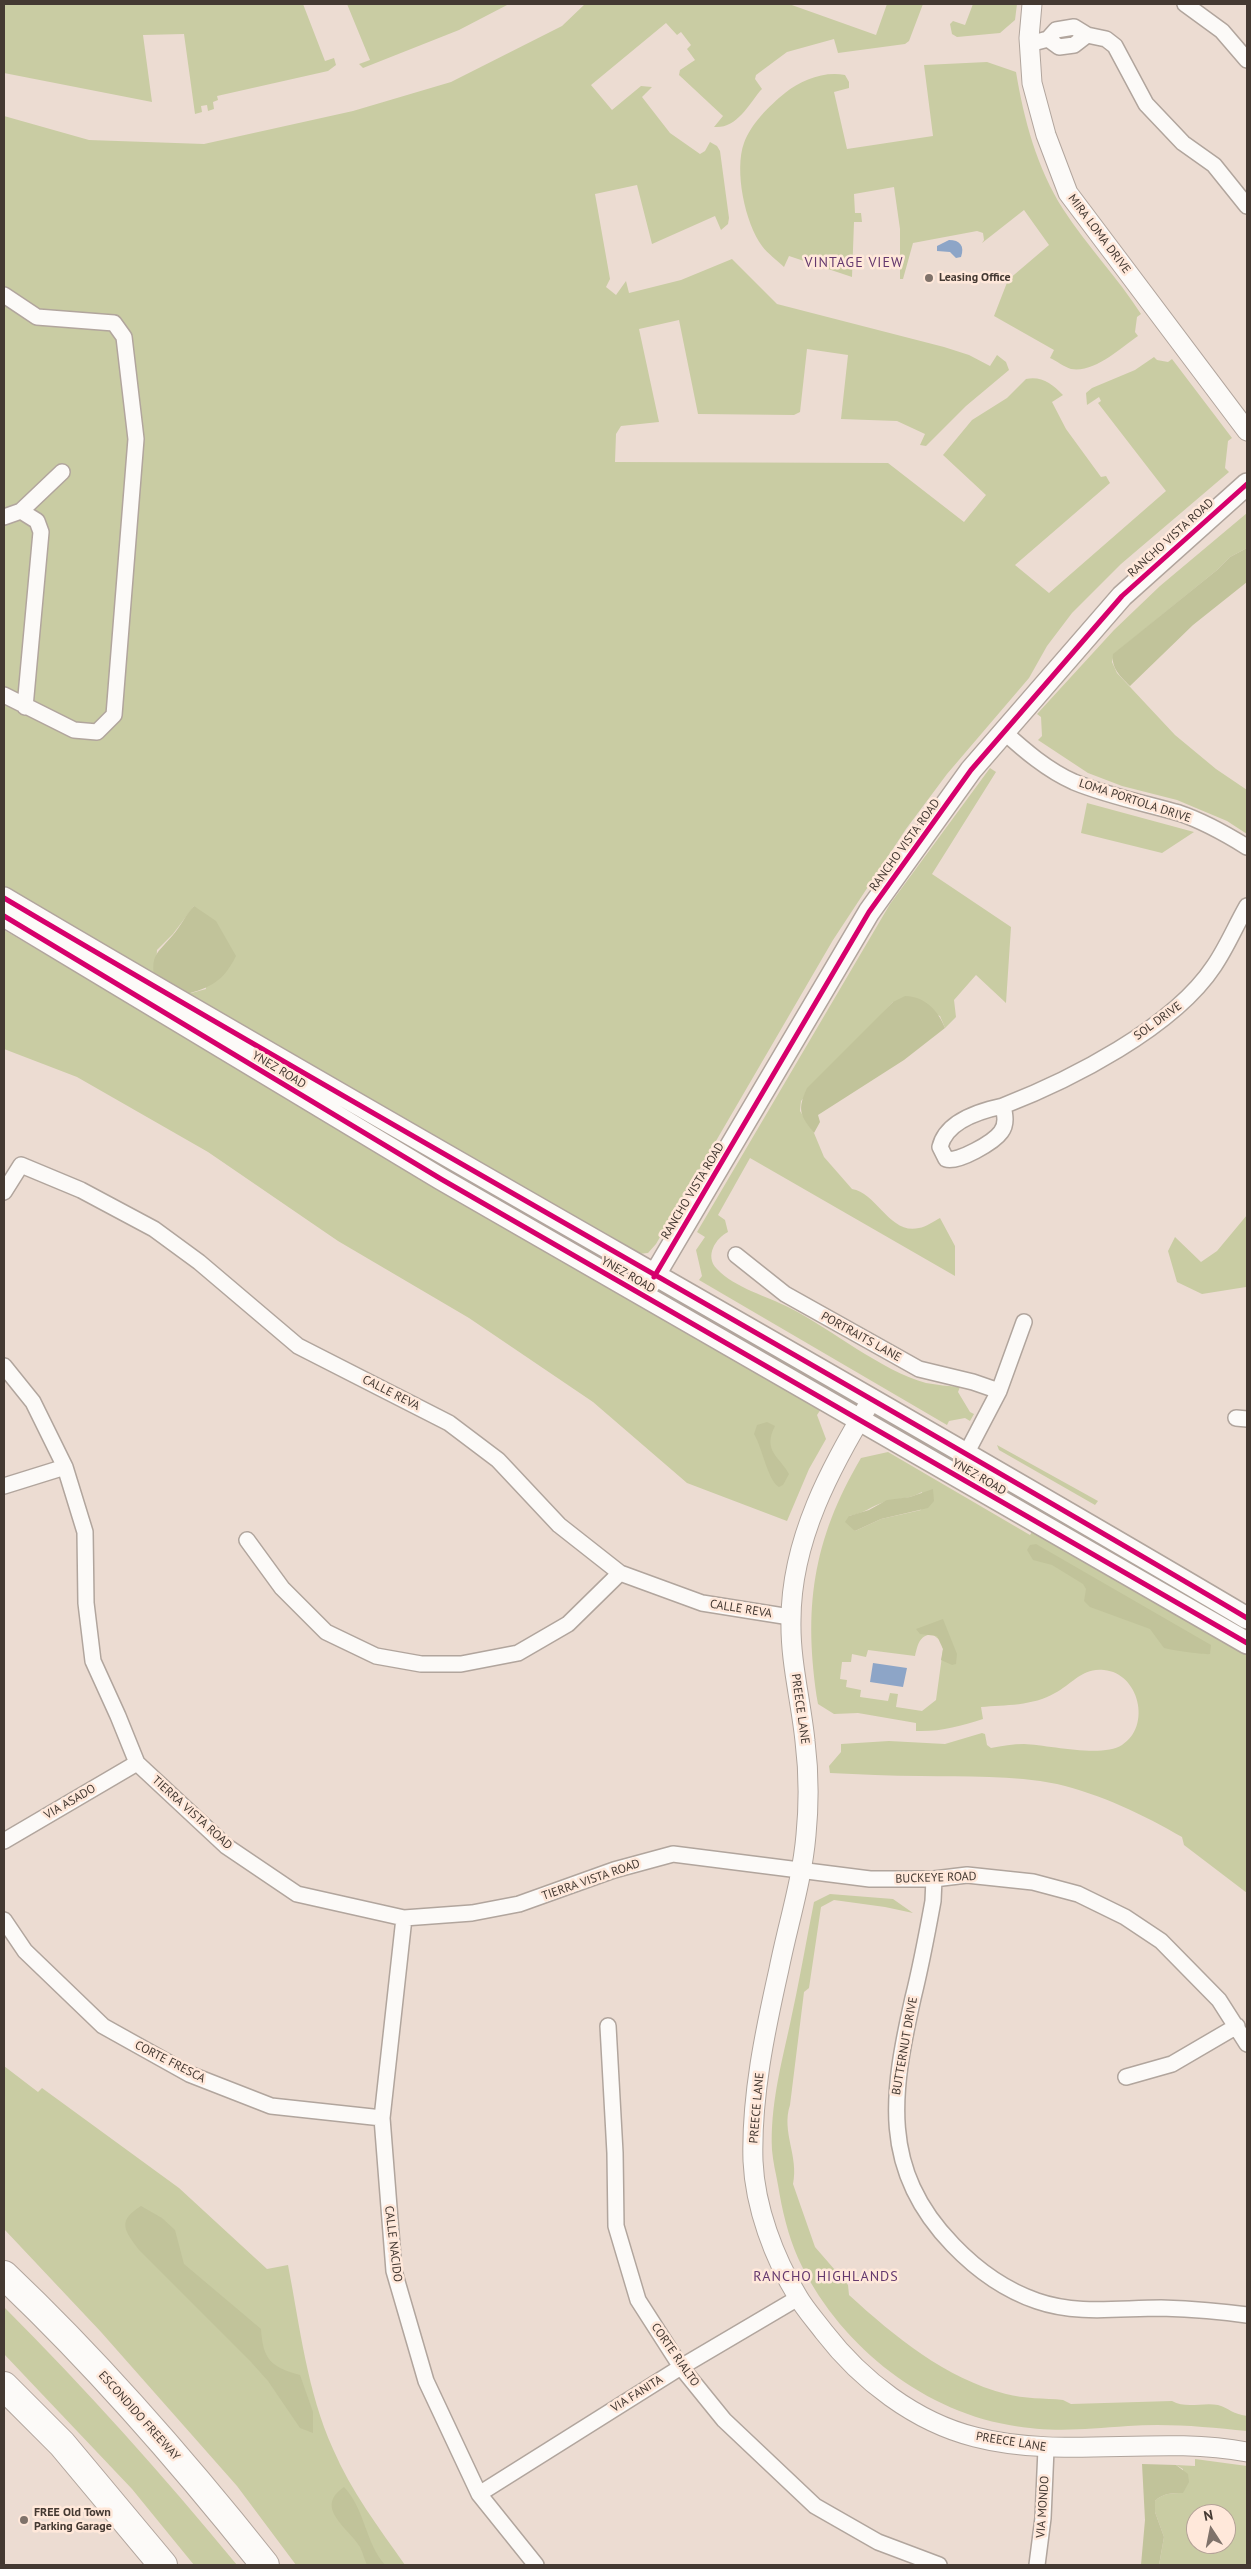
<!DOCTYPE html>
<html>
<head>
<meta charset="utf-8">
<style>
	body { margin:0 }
	#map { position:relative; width:1251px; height:2569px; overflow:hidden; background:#ecdcd2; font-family:"PT Sans",sans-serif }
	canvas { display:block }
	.frame { position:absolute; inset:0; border:5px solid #443932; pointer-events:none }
	.north { position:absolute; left:1186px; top:2504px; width:50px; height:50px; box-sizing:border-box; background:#ffe8da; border:1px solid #b4a297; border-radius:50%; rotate:349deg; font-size:14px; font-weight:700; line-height:20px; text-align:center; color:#443932 }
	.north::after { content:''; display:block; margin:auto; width:18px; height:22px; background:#7f726a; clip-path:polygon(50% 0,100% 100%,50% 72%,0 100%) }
</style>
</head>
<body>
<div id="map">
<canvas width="1251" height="2569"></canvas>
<div class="frame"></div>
<div class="north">N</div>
</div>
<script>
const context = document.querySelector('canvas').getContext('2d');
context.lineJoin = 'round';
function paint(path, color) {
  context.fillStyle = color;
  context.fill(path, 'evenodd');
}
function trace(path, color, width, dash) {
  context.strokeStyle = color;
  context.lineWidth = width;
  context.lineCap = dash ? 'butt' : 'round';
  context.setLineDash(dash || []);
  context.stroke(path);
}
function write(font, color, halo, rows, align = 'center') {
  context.font = font + ' "PT Sans",sans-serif';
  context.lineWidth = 5;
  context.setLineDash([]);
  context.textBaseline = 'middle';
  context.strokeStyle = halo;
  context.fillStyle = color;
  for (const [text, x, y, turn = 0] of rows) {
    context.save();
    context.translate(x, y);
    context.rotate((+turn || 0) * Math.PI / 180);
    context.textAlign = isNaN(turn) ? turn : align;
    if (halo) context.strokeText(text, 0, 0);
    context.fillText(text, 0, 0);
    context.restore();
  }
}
paint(new Path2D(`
	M 4,4 L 303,4 L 325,61 L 334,58 L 336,65 L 328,71 L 217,96 L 218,100 L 213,102 L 214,109 L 208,111 L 207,105 L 201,106 L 202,112 L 195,114 L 184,34 L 143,35 L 152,102 L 4,73 Z
	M 347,4 L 509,4 L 459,30 L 363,68 L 359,64 L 370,60 Z
	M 585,4 L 789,4 L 876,35 L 887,4 L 923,4 L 909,41 L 905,44 L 838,53 L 834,39 L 787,52 L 756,75 L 755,79 L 762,89 L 760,91 C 748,106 736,129 714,127 L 723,116 L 679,75 L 680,70 L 695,60 L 687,49 L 691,45 L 681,32 L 677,35 L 666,23 L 591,85 L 612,110 L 641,86 L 652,87 L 642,97 L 670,133 L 700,154 L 705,151 L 710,142 L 717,146 L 720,151 L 729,218 L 728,224 L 721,230 L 715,216 L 652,244 L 637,185 L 595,194 L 610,279 L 606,287 L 616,295 L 626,281 L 629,293 L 681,280 L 732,259 L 777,304 L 944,347 L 969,355 L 990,366 L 997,355 L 1006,362 L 1009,370 L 966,406 L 926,446 L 920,445 L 925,434 L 897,421 L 841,419 L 848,355 L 807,349 L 800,412 L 794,415 L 698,414 L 679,320 L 639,329 L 659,422 L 621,426 L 616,434 L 615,462 L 888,463 L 964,522 L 986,495 L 943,455 L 972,420 L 1007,398 L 1026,379 C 1042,376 1052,384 1063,395 L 1052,402 L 1066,429 L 1101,477 L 1106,476 L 1110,483 L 1015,565 L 1049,593 L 1166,491 L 1098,403 L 1101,401 L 1099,397 L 1087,405 L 1086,393 L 1092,388 L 1135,370 L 1154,357 L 1157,360 L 1168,362 L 1172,359 L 1232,438 L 1228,441 L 1225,468 L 1229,472 L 1121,564 L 1072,613 L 1047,646 L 1029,678 L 947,774 L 906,829 L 833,940 L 656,1244 L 648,1253 L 638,1254 L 184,995 L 206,989 L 194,906 L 173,934 L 157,950 L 155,982 L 4,891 L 4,116 L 89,140 L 204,144 L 353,111 L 451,82 L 562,26 Z
	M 973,4 L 1017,4 L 1015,20 L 1000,33 L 957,37 L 952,34 L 950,24 L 953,21 L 965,25 Z
	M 987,62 L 1016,72 C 1024,120 1037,168 1063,209 C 1087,246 1118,278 1141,314 L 1137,317 L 1135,332 L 1138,336 C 1120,348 1095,373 1071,369 C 1064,367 1057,361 1050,358 L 1054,350 L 994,316 L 1008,280 L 1049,245 L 1024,210 L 982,243 L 984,240 L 983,233 L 977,231 L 913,243 L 903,279 L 900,279 L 900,229 L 894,187 L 854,194 L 855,213 L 861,213 L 862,222 L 854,222 L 852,277 L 789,256 L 784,267 C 777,260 768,254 762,246 C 745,223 734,170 744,143 C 751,124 769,106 785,93 C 801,80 824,71 845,75 L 849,82 L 849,88 L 834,92 L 847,149 L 933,136 L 924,65 Z
	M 1247,513 L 1247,548 L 1230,557 L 1217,570 L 1114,654 L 1112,662 L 1117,673 L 1175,735 L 1216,769 L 1247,790 L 1247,834 L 1227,821 L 1177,800 L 1122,786 L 1088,773 L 1038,740 L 1042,736 L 1041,717 L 1037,714 L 1114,630 L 1160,586 Z
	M 990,768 L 996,772 L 932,874 L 1011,927 L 1006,1003 L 976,975 L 954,1000 L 956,1017 L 945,1028 L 940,1016 L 893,1002 L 801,1101 L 800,1111 L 814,1133 L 824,1157 L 852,1189 C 877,1193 890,1235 919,1228 C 926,1227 934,1221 940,1218 L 955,1246 L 955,1276 L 750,1158 L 718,1215 L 725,1220 L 728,1232 C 716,1238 704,1256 717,1269 C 735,1288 767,1296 790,1308 C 833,1330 880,1370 926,1383 C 937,1385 949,1386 960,1387 L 958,1392 L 970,1412 L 974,1414 L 970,1421 L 965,1418 L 949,1421 L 947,1425 L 699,1280 L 702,1276 L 696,1250 L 705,1237 L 697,1232 L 890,904 Z
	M 1087,803 L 1194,832 L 1162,853 L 1081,833 Z
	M 4,930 L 821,1409 L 817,1415 L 826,1439 L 809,1469 L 787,1521 L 687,1483 L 593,1402 L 469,1318 L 338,1241 L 208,1152 L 77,1077 L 4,1049 Z
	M 1247,1215 L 1246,1287 L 1202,1294 L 1177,1282 L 1168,1251 L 1175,1237 L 1201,1262 L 1217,1251 Z
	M 997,1445 L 1098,1501 L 1095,1505 L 999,1450 Z
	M 888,1452 L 1030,1535 L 1034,1529 L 1247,1653 L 1247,1893 L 1184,1845 L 1182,1837 C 1144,1815 1100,1794 1057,1784 C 1012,1775 966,1777 921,1776 C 890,1776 860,1774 830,1773 L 829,1766 L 841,1752 L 841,1744 L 889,1741 L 945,1744 L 982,1733 L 985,1734 L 987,1745 L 991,1748 C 1002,1746 1013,1744 1024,1744 C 1048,1745 1102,1758 1122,1745 C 1152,1726 1139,1673 1104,1670 C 1083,1667 1072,1684 1055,1693 C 1033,1706 1005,1705 981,1707 L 983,1719 C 960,1726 940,1732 916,1731 L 916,1723 L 858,1713 L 834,1714 L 818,1704 C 803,1610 812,1541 861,1458 ZM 922,1492 L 921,1510 L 881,1519 L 855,1531 L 849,1516 C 864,1513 867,1509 879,1504 C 893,1498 909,1500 922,1492 ZM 932,1634 L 941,1641 L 943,1649 L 936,1700 L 922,1711 L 896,1707 L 898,1694 L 890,1693 L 888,1701 L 860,1697 L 861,1690 L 846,1687 L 847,1680 L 840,1679 L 842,1662 L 851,1662 L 852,1654 L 866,1657 L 868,1650 L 915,1656 C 918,1644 919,1636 932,1634 Z
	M 830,1894 L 893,1899 L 913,1913 L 885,1907 L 834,1900 L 821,1907 L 809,1988 L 804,1992 L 790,2105 C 781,2132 799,2156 793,2184 L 815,2247 L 848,2285 L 849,2295 C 895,2337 945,2378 1006,2394 C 1024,2399 1045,2398 1063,2400 L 1071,2404 L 1172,2401 C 1186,2409 1203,2402 1218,2405 C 1229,2408 1232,2414 1247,2416 L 1247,2431 C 1208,2427 1168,2423 1128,2426 C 1083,2429 1054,2433 1009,2425 C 918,2409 836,2341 798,2258 C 788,2235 782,2210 778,2185 C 776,2174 773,2162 772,2150 C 770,2107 781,2065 790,2024 C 799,1983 806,1942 814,1902 Z
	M 4,2066 L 38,2092 L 42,2088 L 179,2188 L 267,2269 L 288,2265 C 300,2327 307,2391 333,2449 C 351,2491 379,2528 405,2565 L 296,2565 L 237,2486 L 101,2332 L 4,2229 Z
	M 4,2307 C 86,2389 163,2475 237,2565 L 194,2565 L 132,2489 L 4,2354 Z
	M 1195,2459 L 1247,2466 L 1247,2565 L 1159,2565 L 1164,2537 L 1155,2512 L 1155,2501 C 1163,2493 1172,2493 1183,2493 L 1183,2469 L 1176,2465 L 1195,2466 ZM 1196,2514 L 1226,2514 L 1226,2544 L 1196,2544 Z`), '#c9cca3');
paint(new Path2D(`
	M 1247,548 L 1247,582 L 1193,625 L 1130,686 C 1120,676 1111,668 1113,654 L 1217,570 L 1230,557 Z
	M 194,906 L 216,921 L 236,956 C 223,982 211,987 184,995 L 155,982 C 150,954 157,954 173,935 C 181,926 186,914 194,906 Z
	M 905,996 C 924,996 938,1010 945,1028 L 904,1060 L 818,1115 L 820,1122 L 814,1133 C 800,1115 797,1110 807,1088 L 893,1002 Z
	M 767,1422 L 775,1426 C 762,1451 780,1457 789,1474 L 783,1485 L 779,1487 C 768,1481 762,1447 754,1434 L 757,1425 Z
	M 933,1489 L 934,1501 L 928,1508 L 881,1519 L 855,1531 L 845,1522 L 849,1516 L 869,1510 L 887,1500 L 910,1497 Z
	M 1036,1544 L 1211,1645 L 1210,1654 C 1206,1655 1170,1650 1164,1648 L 1150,1629 L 1090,1607 L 1084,1601 L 1086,1589 L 1083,1584 L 1052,1565 L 1033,1560 L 1027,1550 L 1030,1545 Z
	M 943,1619 L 957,1654 L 956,1664 L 952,1665 L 941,1660 L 943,1649 L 937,1636 L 920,1634 L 916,1629 Z
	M 141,2206 L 162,2218 L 175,2230 L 184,2264 L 261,2329 C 263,2360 271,2367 300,2375 L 313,2412 L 313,2433 L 300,2428 L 268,2381 L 251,2362 L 139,2250 C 124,2230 117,2221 141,2206 Z
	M 1142,2464 L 1176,2465 L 1188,2474 L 1189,2482 L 1183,2493 C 1172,2493 1163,2493 1155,2501 L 1155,2512 L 1164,2537 L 1159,2565 L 1141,2565 L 1145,2520 Z
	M 344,2487 C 365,2509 365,2542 385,2565 L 367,2565 C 364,2559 363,2553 360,2547 C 349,2528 313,2508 344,2487 Z`), '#c1c39a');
paint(new Path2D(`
	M 949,240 C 960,240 965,246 961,257 L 956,258 L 950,252 L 937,251 L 937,246 Z
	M 873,1663 L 907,1668 L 903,1687 L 870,1682 Z`), '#8da5c7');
const minor = new Path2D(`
	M 1185,4 L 1222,31 L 1247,60
	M 1048,39 L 1059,47 L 1074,45 L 1087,35
	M 1029,44 L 1048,39 L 1056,30 L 1074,27 L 1087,35 L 1106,39 L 1115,46 L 1146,104 L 1183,143 L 1214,165 L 1247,206
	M 4,295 L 37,317 L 114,323 L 124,337 L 136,439 L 114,715 L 97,732 L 74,730 L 4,695
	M 21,511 L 62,472
	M 4,517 L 21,511 L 37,521 L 41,532 L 25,707
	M 1003,731 C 1024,750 1047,770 1074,782 C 1108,796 1144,803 1179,813 C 1203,821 1226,834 1247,847
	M 1003,1106 C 1070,1080 1173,1028 1214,966 C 1227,947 1236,925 1247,906
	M 1003,1106 C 1005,1115 1007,1124 1001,1132 C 994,1142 958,1163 946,1159 L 940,1147 C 946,1121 979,1111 1003,1106 Z
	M 4,1192 L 21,1165 L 81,1190 L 154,1229 L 199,1262 L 298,1346 L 449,1423 L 498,1460 L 559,1525 L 620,1573 L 702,1603 L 790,1617
	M 736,1255 L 785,1294 L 919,1369 L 973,1382 L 999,1391
	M 4,1366 L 33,1402 L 65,1467 L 85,1532 L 86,1603 L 93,1661 L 118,1716 L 137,1763 L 226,1846 L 297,1894 L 404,1918 L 472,1913 L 519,1904 L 614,1870 L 673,1854 L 870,1879 L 934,1879 L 967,1875 L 1033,1882 L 1078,1894 L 1125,1917 L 1161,1941 L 1219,2000 L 1247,2044
	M 1236,1418 L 1247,1419
	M 966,1454 L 999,1391 L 1024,1322
	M 4,1486 L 65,1467
	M 247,1540 L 282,1588 L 326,1632 L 376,1656 L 421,1664 L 461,1664 L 518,1653 L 568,1624 L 620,1573
	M 4,1841 L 137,1763
	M 934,1879 L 933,1901 C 927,1934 921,1966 913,1998 C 892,2092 879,2169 953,2245 C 976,2269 1005,2290 1037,2301 C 1077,2315 1119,2308 1161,2308 C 1189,2309 1219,2311 1247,2315
	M 404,1918 L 382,2118 L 394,2271 L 426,2381 L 479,2494 L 536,2565
	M 4,1920 L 25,1951 L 103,2026 L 189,2074 L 271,2106 L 382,2118
	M 608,2026 L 615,2153 L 616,2226 L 638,2300 L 681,2367 L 724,2420 L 815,2506 L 878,2542 L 939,2565
	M 1126,2077 L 1172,2064 L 1237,2026
	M 479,2494 L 681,2367 L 798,2298
	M 1037,2565 L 1043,2518 L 1046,2449`);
const tertiary = new Path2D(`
	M 1032,4 L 1029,38 L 1032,83 L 1046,135 L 1068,193 L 1247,431
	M 872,1399 C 831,1466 791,1540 791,1620 C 790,1661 801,1701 805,1741 C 809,1773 809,1804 806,1835 C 802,1881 788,1924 779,1969 C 765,2031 751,2098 753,2161 C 755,2207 774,2258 798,2297 C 805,2309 815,2320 824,2332 C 861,2380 915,2422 975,2437 C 1064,2460 1157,2435 1247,2452`);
const secondary = new Path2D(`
	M 4,898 C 416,1142 835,1374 1247,1618
	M 4,916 L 441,1179 L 1247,1643
	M 647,1288 L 869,912 L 971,770 L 1122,596 L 1247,484`);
const motorway = new Path2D(`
	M 4,2275 C 99,2365 184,2463 265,2565
	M 4,2386 L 62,2444 L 163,2565`);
trace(minor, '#b1a59d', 18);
trace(tertiary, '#b1a59d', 21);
trace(secondary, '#b1a59d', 24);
trace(motorway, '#b1a59d', 30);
trace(minor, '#fcfaf8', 15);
trace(tertiary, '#fcfaf8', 19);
trace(secondary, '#fcfaf8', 21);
trace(motorway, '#fcfaf8', 28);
trace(new Path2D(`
	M 4,898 C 416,1142 835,1374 1247,1618
	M 4,916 L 441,1179 L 1247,1643
	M 654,1277 L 869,912 L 971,770 L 1122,596 L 1247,484`), '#d6006c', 5);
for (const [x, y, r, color] of [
	[929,278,5,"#7f726a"],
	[24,2520,5,"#7f726a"]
]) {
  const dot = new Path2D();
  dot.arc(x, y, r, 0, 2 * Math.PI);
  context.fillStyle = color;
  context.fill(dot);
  trace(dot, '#ffe8da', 2);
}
write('12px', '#443932', '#ffe8da', [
	["MIRA LOMA DRIVE",1099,234,53],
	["RANCHO VISTA ROAD",1171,538,-42],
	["LOMA PORTOLA DRIVE",1135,801,18],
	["RANCHO VISTA ROAD",905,845,-54],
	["SOL DRIVE",1158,1021,-36],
	["YNEZ ROAD",279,1070,31],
	["RANCHO VISTA ROAD",693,1191,-59],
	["YNEZ ROAD",628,1275,30],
	["PORTRAITS LANE",861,1337,29],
	["CALLE REVA",391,1393,27],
	["YNEZ ROAD",979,1477,30],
	["CALLE REVA",741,1609,9],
	["PREECE LANE",800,1709,82],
	["VIA ASADO",70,1802,-30],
	["TIERRA VISTA ROAD",192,1813,42],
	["BUCKEYE ROAD",936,1878,-2],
	["TIERRA VISTA ROAD",591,1880,-19],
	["BUTTERNUT DRIVE",905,2046,-80],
	["CORTE FRESCA",170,2062,27],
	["PREECE LANE",757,2108,-85],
	["CALLE NACIDO",393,2244,83],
	["CORTE RIALTO",675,2355,55],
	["VIA FANITA",637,2394,-32],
	["ESCONDIDO FREEWAY",139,2416,48],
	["PREECE LANE",1011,2442,9],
	["VIA MONDO",1043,2507,-86]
]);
write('bold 12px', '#443932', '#ffe8da', [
	["Leasing Office",939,278],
	["FREE Old Town",34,2513],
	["Parking Garage",34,2527]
], 'left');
context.letterSpacing = '1px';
write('14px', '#64386e', '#ffe8da', [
	["VINTAGE VIEW",854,263],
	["RANCHO HIGHLANDS",826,2277]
]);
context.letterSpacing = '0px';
</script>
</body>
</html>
